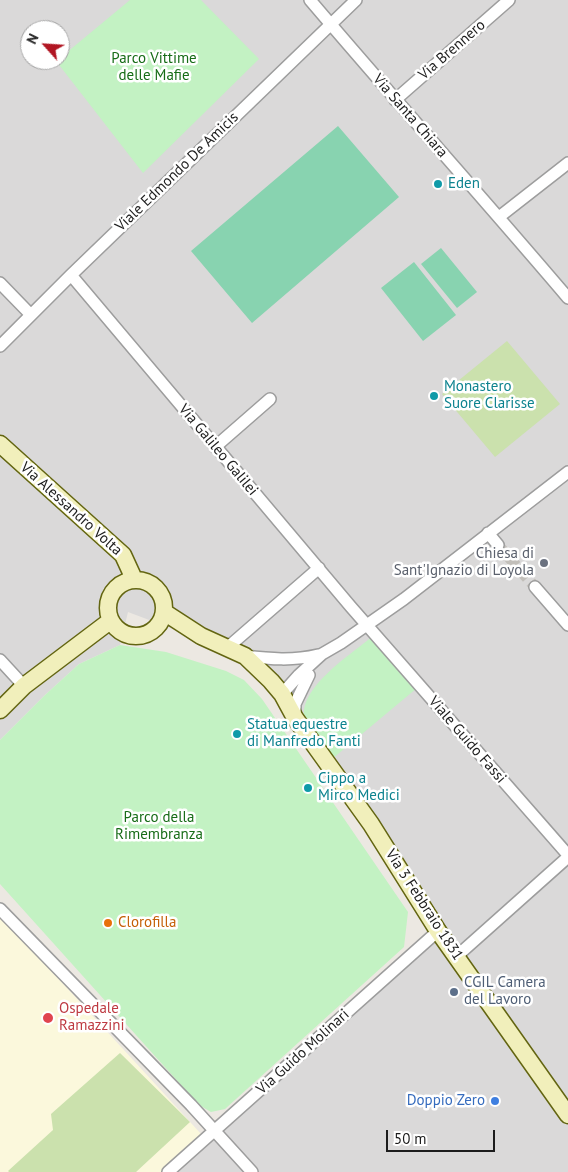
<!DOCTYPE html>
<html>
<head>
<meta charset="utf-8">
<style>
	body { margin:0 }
	#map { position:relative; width:568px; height:1172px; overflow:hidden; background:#ece8e2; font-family:"PT Sans",sans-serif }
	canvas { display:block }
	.north { position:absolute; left:20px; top:20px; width:50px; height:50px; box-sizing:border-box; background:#fff; border:1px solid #a4a4a4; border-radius:50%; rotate:296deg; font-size:14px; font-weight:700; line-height:20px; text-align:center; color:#1c1c1c }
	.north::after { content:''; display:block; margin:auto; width:18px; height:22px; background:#b11623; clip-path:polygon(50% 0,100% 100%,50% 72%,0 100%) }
	.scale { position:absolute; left:386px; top:1130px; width:109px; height:22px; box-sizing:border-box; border:2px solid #1c1c1c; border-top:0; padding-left:6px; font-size:15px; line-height:18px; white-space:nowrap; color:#1c1c1c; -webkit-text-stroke:4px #fff; paint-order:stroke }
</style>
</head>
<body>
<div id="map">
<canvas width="568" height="1172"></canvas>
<div class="north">N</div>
<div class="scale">50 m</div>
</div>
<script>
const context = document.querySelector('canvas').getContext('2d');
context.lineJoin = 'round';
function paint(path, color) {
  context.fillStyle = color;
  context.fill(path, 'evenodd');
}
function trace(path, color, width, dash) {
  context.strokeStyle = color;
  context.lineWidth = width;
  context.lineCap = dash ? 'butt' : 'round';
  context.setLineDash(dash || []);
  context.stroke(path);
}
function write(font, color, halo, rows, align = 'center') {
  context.font = font + ' "PT Sans",sans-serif';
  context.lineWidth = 5;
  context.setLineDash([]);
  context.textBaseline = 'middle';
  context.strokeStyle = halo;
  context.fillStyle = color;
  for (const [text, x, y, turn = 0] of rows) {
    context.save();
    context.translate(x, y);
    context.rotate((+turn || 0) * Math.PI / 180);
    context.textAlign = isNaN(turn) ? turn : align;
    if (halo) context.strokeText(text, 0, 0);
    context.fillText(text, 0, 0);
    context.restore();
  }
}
paint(new Path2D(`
	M 0,0 L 568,0 L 568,1172 L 163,1172 L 432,929 L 321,761 L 245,656 L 128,612 L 120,645 L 79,664 L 45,695 L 0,740 ZM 30,30 L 60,30 L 60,60 L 30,60 Z`), '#dad9d9');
paint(new Path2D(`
	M 0,915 L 202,1135 L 163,1172 L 0,1172 Z`), '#fbf8dc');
paint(new Path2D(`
	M 507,341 L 560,404 L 495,457 L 442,394 Z
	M 120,1053 L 190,1122 L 136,1172 L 9,1172 L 8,1171 L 53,1130 L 51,1114 Z`), '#cbe1ad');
paint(new Path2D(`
	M 130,0 L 201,0 L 259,59 L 143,173 L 56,61 L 60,60 L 60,58 Z
	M 373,636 L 417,688 L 332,759 C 324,749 311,735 306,724 C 292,691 352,654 373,636 Z
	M 120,645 L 166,652 L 226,671 L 244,680 L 262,699 L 408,912 L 404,947 L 225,1109 L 211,1112 L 199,1105 L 0,884 L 0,740 L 45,695 L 79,664 Z`), '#c3f2c3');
paint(new Path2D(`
	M 338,126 L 399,197 L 252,323 L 191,251 Z
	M 441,248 L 477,292 L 457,308 L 421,264 Z
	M 414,262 L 456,315 L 423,341 L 381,288 Z`), '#88d3b0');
trace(new Path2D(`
	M 498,545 L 535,587`), '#c2bfba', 11, [11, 5.5]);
const street = new Path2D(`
	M 310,0 C 395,100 483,198 568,298
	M 395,100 L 509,0
	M 499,217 L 568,163
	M 71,275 L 351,607 L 568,855
	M 0,283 L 31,315
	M 0,346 L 71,275 L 356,0
	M 215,447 L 270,399
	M 488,533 L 498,545
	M 535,587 L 568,625
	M 227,648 L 319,568
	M 245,656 C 270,659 293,661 318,655
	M 0,660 L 24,686
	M 282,694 L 299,675 L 322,654 L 341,643 L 404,599 L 568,472
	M 295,717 L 295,704 L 309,675
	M 0,909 L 191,1105 L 252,1172
	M 457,956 L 568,857
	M 168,1172 L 438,931`);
const secondary = new Path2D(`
	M 0,444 L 123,555 L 134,579
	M108 608a28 28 0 1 1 56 0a28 28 0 1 1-56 0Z
	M 164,612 L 201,636 L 245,656 L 271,681 L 282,694 L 295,718 L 371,824 L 438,931 L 568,1115
	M 0,710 L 24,686 L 110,621`);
trace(street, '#9d9d9d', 14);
trace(secondary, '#636511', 19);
trace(street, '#fff', 11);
trace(secondary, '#f1efbb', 16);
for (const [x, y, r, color] of [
	[438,184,5,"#0f9aa8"],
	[434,396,5,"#0f9aa8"],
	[544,563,5,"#6b7280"],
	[237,734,5,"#0f9aa8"],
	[308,788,5,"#0f9aa8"],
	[108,923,5,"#e8710a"],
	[454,992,5,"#5c6f8a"],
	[48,1018,6,"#e0444e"],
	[495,1101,5,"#3f7fe0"]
]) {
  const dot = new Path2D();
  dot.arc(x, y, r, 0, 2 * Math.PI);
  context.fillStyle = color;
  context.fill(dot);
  trace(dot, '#fff', 2);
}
write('15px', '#1c1c1c', '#fff', [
	["Via Brennero",452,50,-41],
	["Via Santa Chiara",410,116,49],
	["Viale Edmondo De Amicis",177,172,-44],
	["Via Galileo Galilei",218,450,50],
	["Via Alessandro Volta",71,509,42],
	["Viale Guido Fassi",467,740,49],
	["Via 3 Febbraio 1831",424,905,57],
	["Via Guido Molinari",303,1052,-42]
]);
write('15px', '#176c17', '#fff', [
	["Parco Vittime",154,59],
	["delle Mafie",154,76],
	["Parco della",159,818],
	["Rimembranza",159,835]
]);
write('15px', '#0d838f', '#fff', [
	["Eden",448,184],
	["Monastero",444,387],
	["Suore Clarisse",444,404],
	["Statua equestre",247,725],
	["di Manfredo Fanti",247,742],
	["Cippo a",318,779],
	["Mirco Medici",318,796]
], 'left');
write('15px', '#5b616d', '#fff', [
	["Chiesa di",534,554],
	["Sant'Ignazio di Loyola",534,571]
], 'right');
write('15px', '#c56008', '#fff', [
	["Clorofilla",118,923]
], 'left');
write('15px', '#4e5e75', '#fff', [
	["CGIL Camera",464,983],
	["del Lavoro",464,1000]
], 'left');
write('15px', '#be3a42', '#fff', [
	["Ospedale",59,1009],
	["Ramazzini",59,1026]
], 'left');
write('15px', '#366cbe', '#fff', [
	["Doppio Zero",485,1101]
], 'right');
</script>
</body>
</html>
